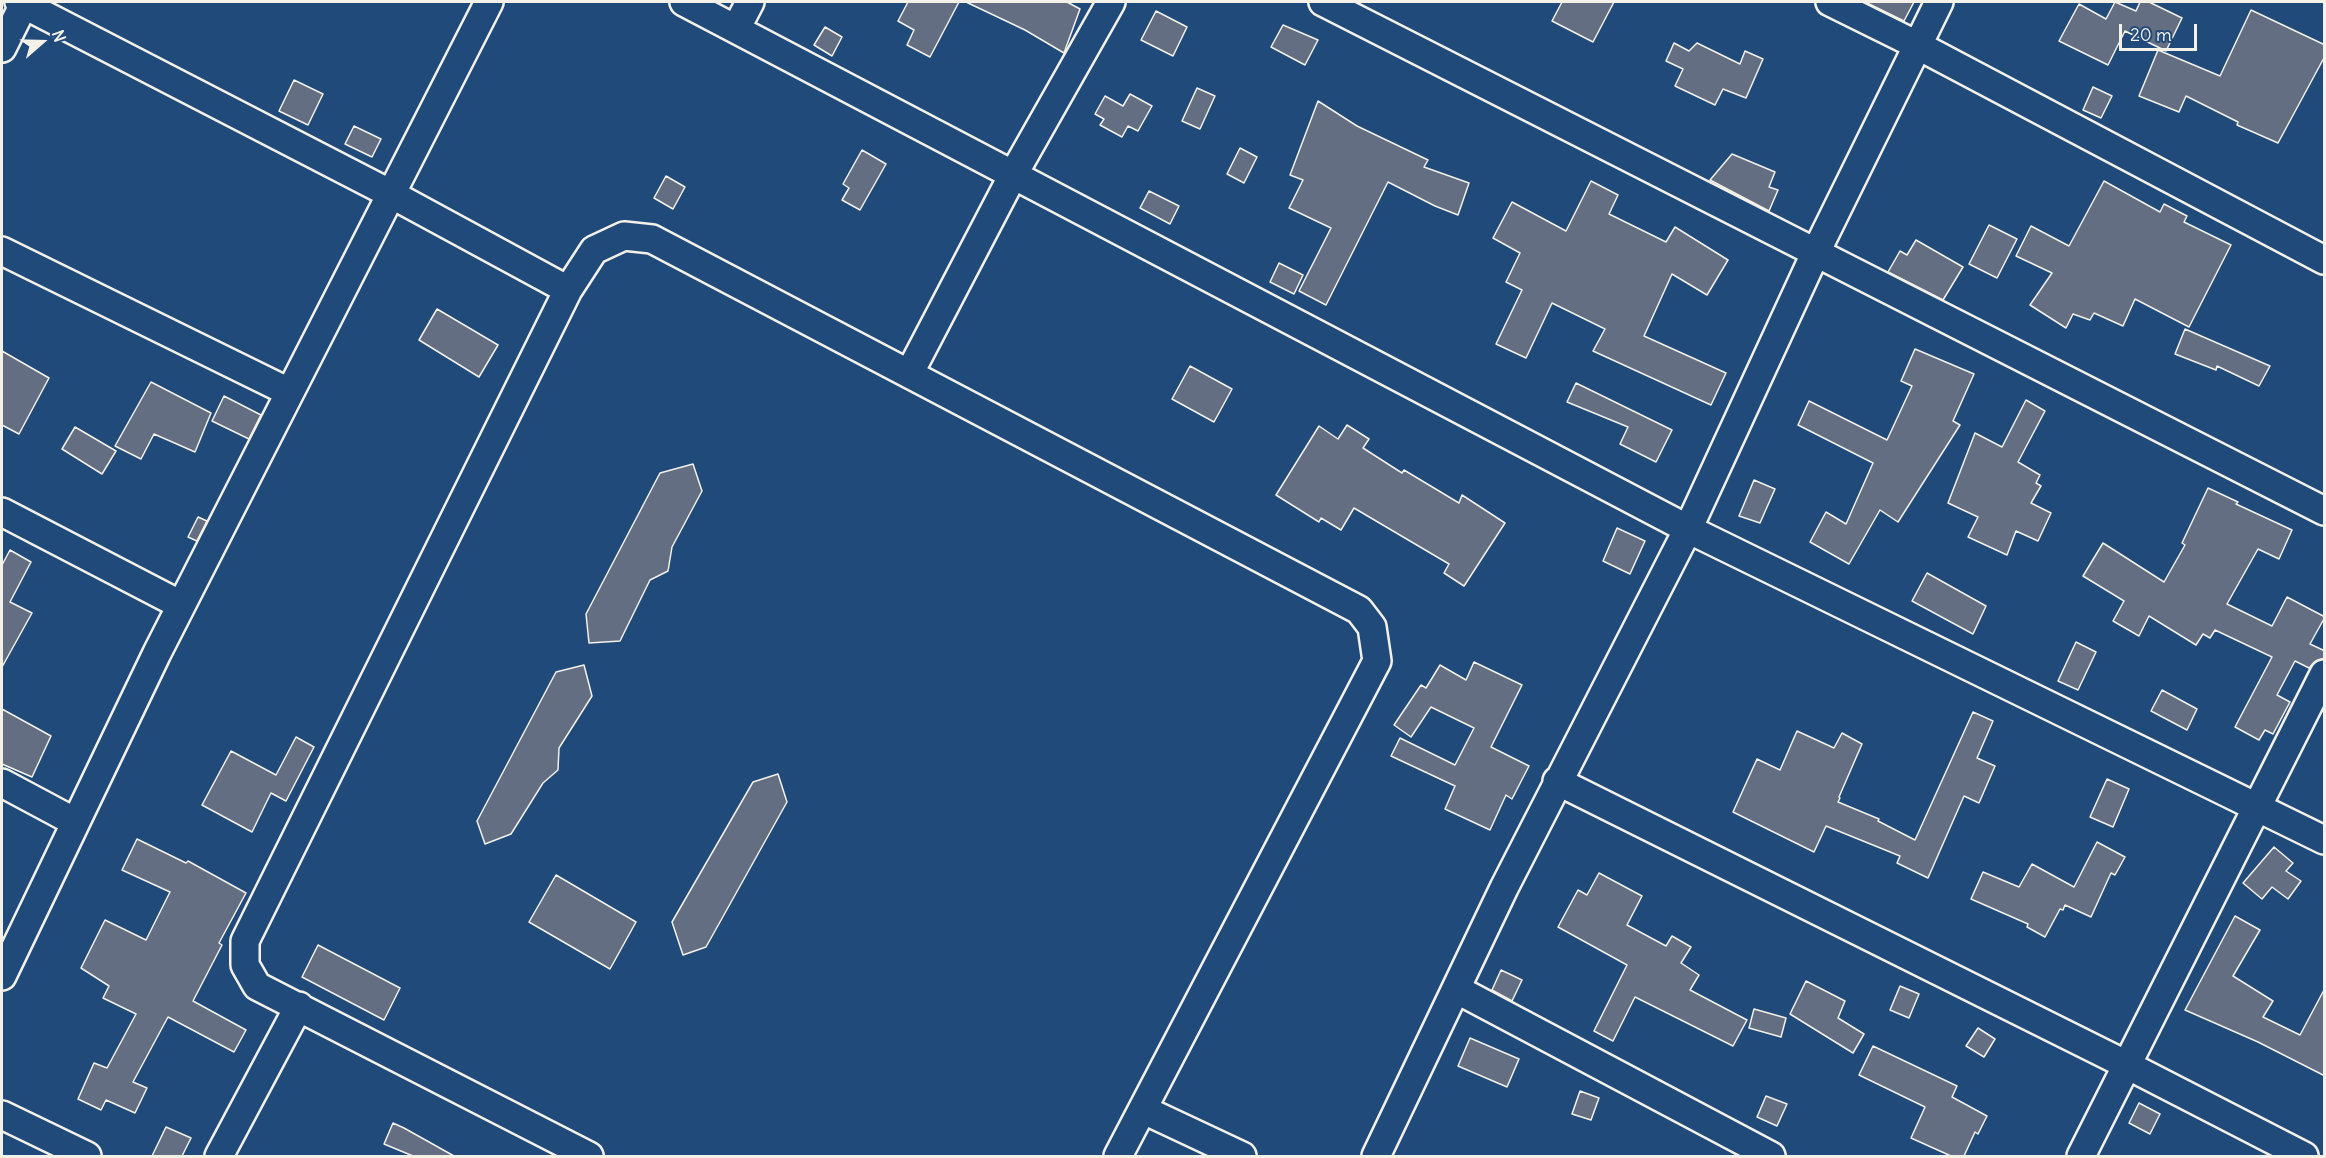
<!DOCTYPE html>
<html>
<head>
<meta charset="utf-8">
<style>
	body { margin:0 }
	#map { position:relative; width:2326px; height:1158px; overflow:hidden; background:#1f4a7a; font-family:Delius,sans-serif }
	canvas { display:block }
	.frame { position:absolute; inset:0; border:3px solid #f4f1e8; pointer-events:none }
	.north { position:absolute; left:12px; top:12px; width:60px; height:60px; -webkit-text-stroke:4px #1f4a7a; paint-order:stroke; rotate:70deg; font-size:16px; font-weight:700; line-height:24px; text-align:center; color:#f4f1e8 }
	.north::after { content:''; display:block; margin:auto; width:21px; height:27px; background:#f4f1e8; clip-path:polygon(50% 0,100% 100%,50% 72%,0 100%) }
	.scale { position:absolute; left:2119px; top:24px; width:78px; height:27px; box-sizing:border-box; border:3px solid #f4f1e8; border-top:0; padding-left:8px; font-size:18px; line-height:21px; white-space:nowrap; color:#f4f1e8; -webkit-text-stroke:4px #1f4a7a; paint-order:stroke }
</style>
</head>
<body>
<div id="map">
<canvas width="2326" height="1158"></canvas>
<div class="frame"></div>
<div class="north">N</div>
<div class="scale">20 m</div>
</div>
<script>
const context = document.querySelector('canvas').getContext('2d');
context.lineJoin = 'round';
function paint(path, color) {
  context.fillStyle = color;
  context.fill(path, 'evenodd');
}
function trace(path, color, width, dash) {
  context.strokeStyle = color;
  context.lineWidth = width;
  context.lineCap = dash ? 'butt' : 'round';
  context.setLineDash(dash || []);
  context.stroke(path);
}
const building = new Path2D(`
	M 908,2 L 959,2 L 930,57 L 907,45 L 914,30 L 898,21 Z
	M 966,2 L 1067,2 L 1080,9 L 1064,53 L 1025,30 Z
	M 1562,2 L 1614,2 L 1593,42 L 1552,21 Z
	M 1865,2 L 1914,2 L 1904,21 Z
	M 2115,2 L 2136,11 L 2140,2 L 2149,2 L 2182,18 L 2166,51 L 2125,31 L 2108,65 L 2059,41 L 2079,4 L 2106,19 Z
	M 2251,10 L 2325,45 L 2325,56 L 2278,143 L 2237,125 L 2238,122 L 2186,96 L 2179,112 L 2139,96 L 2158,50 L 2220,76 Z
	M 1156,11 L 1187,27 L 1173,56 L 1141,40 Z
	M 1283,25 L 1318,40 L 1305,65 L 1271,47 Z
	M 825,27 L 842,37 L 832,56 L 814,45 Z
	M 1674,43 L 1689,51 L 1697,43 L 1740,64 L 1745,51 L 1763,59 L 1746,98 L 1723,89 L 1715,105 L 1675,86 L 1683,69 L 1666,61 Z
	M 294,80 L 323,94 L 308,125 L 279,111 Z
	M 2093,87 L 2112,96 L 2101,118 L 2083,110 Z
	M 1197,88 L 1215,96 L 1200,129 L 1182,121 Z
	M 1130,94 L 1152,106 L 1138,131 L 1128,126 L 1122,137 L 1100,125 L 1104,119 L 1095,114 L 1105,96 L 1123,106 Z
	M 1318,101 L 1357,126 L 1428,160 L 1424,167 L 1469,183 L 1458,215 L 1435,206 L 1388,182 L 1326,305 L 1299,291 L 1331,228 L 1289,208 L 1303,180 L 1290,175 Z
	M 354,126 L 381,139 L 372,157 L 345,144 Z
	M 1240,148 L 1257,157 L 1244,183 L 1227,174 Z
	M 862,150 L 886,164 L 860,210 L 842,200 L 849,188 L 843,184 Z
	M 1732,154 L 1775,172 L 1769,187 L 1778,190 L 1769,211 L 1710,180 Z
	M 666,176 L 685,187 L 673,209 L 654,198 Z
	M 1591,181 L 1618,195 L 1609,214 L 1666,242 L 1675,227 L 1728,260 L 1707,295 L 1672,274 L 1644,336 L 1726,373 L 1711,405 L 1593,351 L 1605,329 L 1552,303 L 1526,358 L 1496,344 L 1522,290 L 1506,282 L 1520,253 L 1493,238 L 1512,202 L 1566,231 Z
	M 2104,181 L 2160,212 L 2164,204 L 2187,216 L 2184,222 L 2231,245 L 2189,327 L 2135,299 L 2123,326 L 2094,313 L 2090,320 L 2073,314 L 2066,328 L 2030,305 L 2052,273 L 2016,256 L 2031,226 L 2069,246 Z
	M 1149,191 L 1179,206 L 1170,224 L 1140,208 Z
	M 1989,225 L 2017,239 L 1997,278 L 1969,264 Z
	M 1916,240 L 1963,267 L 1943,300 L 1888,272 L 1900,251 L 1907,255 Z
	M 1279,263 L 1303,275 L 1294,294 L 1270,282 Z
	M 437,309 L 498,345 L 479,377 L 419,340 Z
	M 2185,329 L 2270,366 L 2259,386 L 2217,366 L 2216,370 L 2175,354 Z
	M 1915,349 L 1974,374 L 1953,421 L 1960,425 L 1898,522 L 1880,510 L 1849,564 L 1810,542 L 1826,512 L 1846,524 L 1873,463 L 1798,425 L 1809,401 L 1887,440 L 1912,386 L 1901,381 Z
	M 2,351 L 49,378 L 19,434 L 2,425 Z
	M 1190,366 L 1232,389 L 1214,422 L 1172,399 Z
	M 151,382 L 211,413 L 195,452 L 154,434 L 141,459 L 115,446 Z
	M 1576,383 L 1672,430 L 1656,462 L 1620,444 L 1628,427 L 1567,402 Z
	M 224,396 L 261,415 L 249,439 L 212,421 Z
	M 2026,400 L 2045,411 L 2018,462 L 2040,475 L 2036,483 L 2041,486 L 2031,503 L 2051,513 L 2038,541 L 2016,531 L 2007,555 L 1968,537 L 1978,517 L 1948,503 L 1975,433 L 2002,447 Z
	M 1347,425 L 1369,439 L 1363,448 L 1402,473 L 1404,470 L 1459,503 L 1462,495 L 1505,523 L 1464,586 L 1444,573 L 1449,564 L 1354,508 L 1341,530 L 1321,518 L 1319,522 L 1276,495 L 1319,426 L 1338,439 Z
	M 75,427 L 116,451 L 102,474 L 62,449 Z
	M 693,464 L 702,491 L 672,547 L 668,571 L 650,580 L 620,641 L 589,643 L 586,614 L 660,473 Z
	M 1754,480 L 1775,489 L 1760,523 L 1739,516 Z
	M 2208,488 L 2238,502 L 2236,504 L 2292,530 L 2279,559 L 2258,549 L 2227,604 L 2272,626 L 2287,597 L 2325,617 L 2310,644 L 2325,651 L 2325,658 L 2316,661 L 2309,668 L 2295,661 L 2277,695 L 2290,702 L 2273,734 L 2265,730 L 2259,740 L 2235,727 L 2272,657 L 2215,630 L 2210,638 L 2203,634 L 2196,645 L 2149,616 L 2139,636 L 2113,621 L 2124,601 L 2083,576 L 2103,543 L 2164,582 L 2185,545 L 2182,543 Z
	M 198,517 L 207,521 L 197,541 L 188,537 Z
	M 1617,528 L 1645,541 L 1630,574 L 1603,561 Z
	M 10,550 L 31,562 L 10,602 L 32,613 L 2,667 L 2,565 Z
	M 1927,573 L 1986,606 L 1973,634 L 1912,601 Z
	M 2076,642 L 2096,652 L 2078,690 L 2058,681 Z
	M 1474,662 L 1522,685 L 1491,747 L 1529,766 L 1512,799 L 1506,795 L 1490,830 L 1445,809 L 1455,786 L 1391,756 L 1400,738 L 1455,765 L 1474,728 L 1431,707 L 1411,737 L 1394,725 L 1421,685 L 1426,688 L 1440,665 L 1466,680 Z
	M 584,665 L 592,696 L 559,748 L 558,770 L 543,783 L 511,834 L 485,844 L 477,821 L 556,672 Z
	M 2162,690 L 2197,709 L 2187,730 L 2151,711 Z
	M 2,709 L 51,736 L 32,777 L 2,764 Z
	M 1973,712 L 1993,721 L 1977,758 L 1995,766 L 1979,803 L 1964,796 L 1928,878 L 1897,863 L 1900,856 L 1826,826 L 1814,852 L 1733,812 L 1757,759 L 1780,770 L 1797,731 L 1834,748 L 1842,733 L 1862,744 L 1839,797 L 1840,798 L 1838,802 L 1879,819 L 1878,821 L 1915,840 Z
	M 296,737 L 314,747 L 286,801 L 271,793 L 252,832 L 202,805 L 231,751 L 276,775 Z
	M 778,774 L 787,802 L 706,947 L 683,955 L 672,922 L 753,782 Z
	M 2107,779 L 2129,789 L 2113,827 L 2090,817 Z
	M 137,839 L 186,863 L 188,861 L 246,893 L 219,943 L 222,945 L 193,1001 L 246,1030 L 234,1052 L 168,1017 L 133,1082 L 147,1088 L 135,1113 L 106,1100 L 101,1110 L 78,1099 L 94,1063 L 107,1068 L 136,1014 L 103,998 L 109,986 L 81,968 L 105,920 L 146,940 L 170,892 L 122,870 Z
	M 2097,842 L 2125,857 L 2115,875 L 2111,873 L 2091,917 L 2065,905 L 2063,910 L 2060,909 L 2045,937 L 2027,927 L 2028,924 L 1971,899 L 1983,872 L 2019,887 L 2032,864 L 2074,887 Z
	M 2274,847 L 2293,863 L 2286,871 L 2301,881 L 2288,899 L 2272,887 L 2262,899 L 2243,883 Z
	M 1599,873 L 1642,896 L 1627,925 L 1666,946 L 1672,936 L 1691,947 L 1681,963 L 1699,975 L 1690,990 L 1747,1020 L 1733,1046 L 1635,997 L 1613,1041 L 1594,1031 L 1627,965 L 1558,927 L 1578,890 L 1587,895 Z
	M 556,875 L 636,922 L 610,969 L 529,922 Z
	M 2235,916 L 2260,930 L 2233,976 L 2273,1001 L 2263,1017 L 2300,1035 L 2325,988 L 2325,1076 L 2258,1042 L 2185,1010 Z
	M 318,945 L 400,988 L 384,1020 L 302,977 Z
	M 1501,970 L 1522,980 L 1512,1001 L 1492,990 Z
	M 1806,981 L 1845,1001 L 1838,1018 L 1864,1034 L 1853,1053 L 1790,1014 Z
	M 1900,986 L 1919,994 L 1909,1018 L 1890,1010 Z
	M 1754,1009 L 1786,1018 L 1781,1037 L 1749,1028 Z
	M 1978,1028 L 1995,1039 L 1984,1057 L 1966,1046 Z
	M 1470,1038 L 1519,1059 L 1507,1087 L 1458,1066 Z
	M 1873,1046 L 1957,1086 L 1952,1097 L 1987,1116 L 1978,1134 L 1975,1132 L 1964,1156 L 1951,1156 L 1911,1138 L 1925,1107 L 1859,1075 Z
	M 1580,1091 L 1599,1098 L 1591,1120 L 1572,1114 Z
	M 1766,1096 L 1787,1104 L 1777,1126 L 1757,1117 Z
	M 2139,1103 L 2160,1114 L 2150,1134 L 2129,1123 Z
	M 393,1123 L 404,1128 L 454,1156 L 413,1156 L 384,1144 Z
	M 166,1127 L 191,1138 L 182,1156 L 152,1156 Z`);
paint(building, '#636e82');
trace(building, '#f4f1e8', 1.5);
const street = new Path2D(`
	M 19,2 L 391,194 L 568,290
	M 684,2 L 1688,529 L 2324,840
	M 1323,2 L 2324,511
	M 1830,2 L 1917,45 L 2324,260
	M 736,29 L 750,2
	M 2,48 L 25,2
	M 2,251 L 289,392
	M 909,374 L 1013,175 L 1111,2
	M 2,512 L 181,605
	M 1557,781 L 2127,1065 L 2304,1156
	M 2,783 L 75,822
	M 2,976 L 157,653 L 489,2
	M 1456,989 L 1771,1156
	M 1144,1110 L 1242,1156
	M 2,1115 L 87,1156
	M 219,1156 L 299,1006
	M 589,1156 L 257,986 L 245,965 L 245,941 L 568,290 L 594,250 L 624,236 L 652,239 L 1359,610 L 1372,627 L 1377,661 L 1118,1156
	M 1376,1156 L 1504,888 L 1688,529 L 1815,254 L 1939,2
	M 2081,1156 L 2324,674`);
trace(street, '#f4f1e8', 32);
trace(street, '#1f4a7a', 27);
</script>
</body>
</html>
